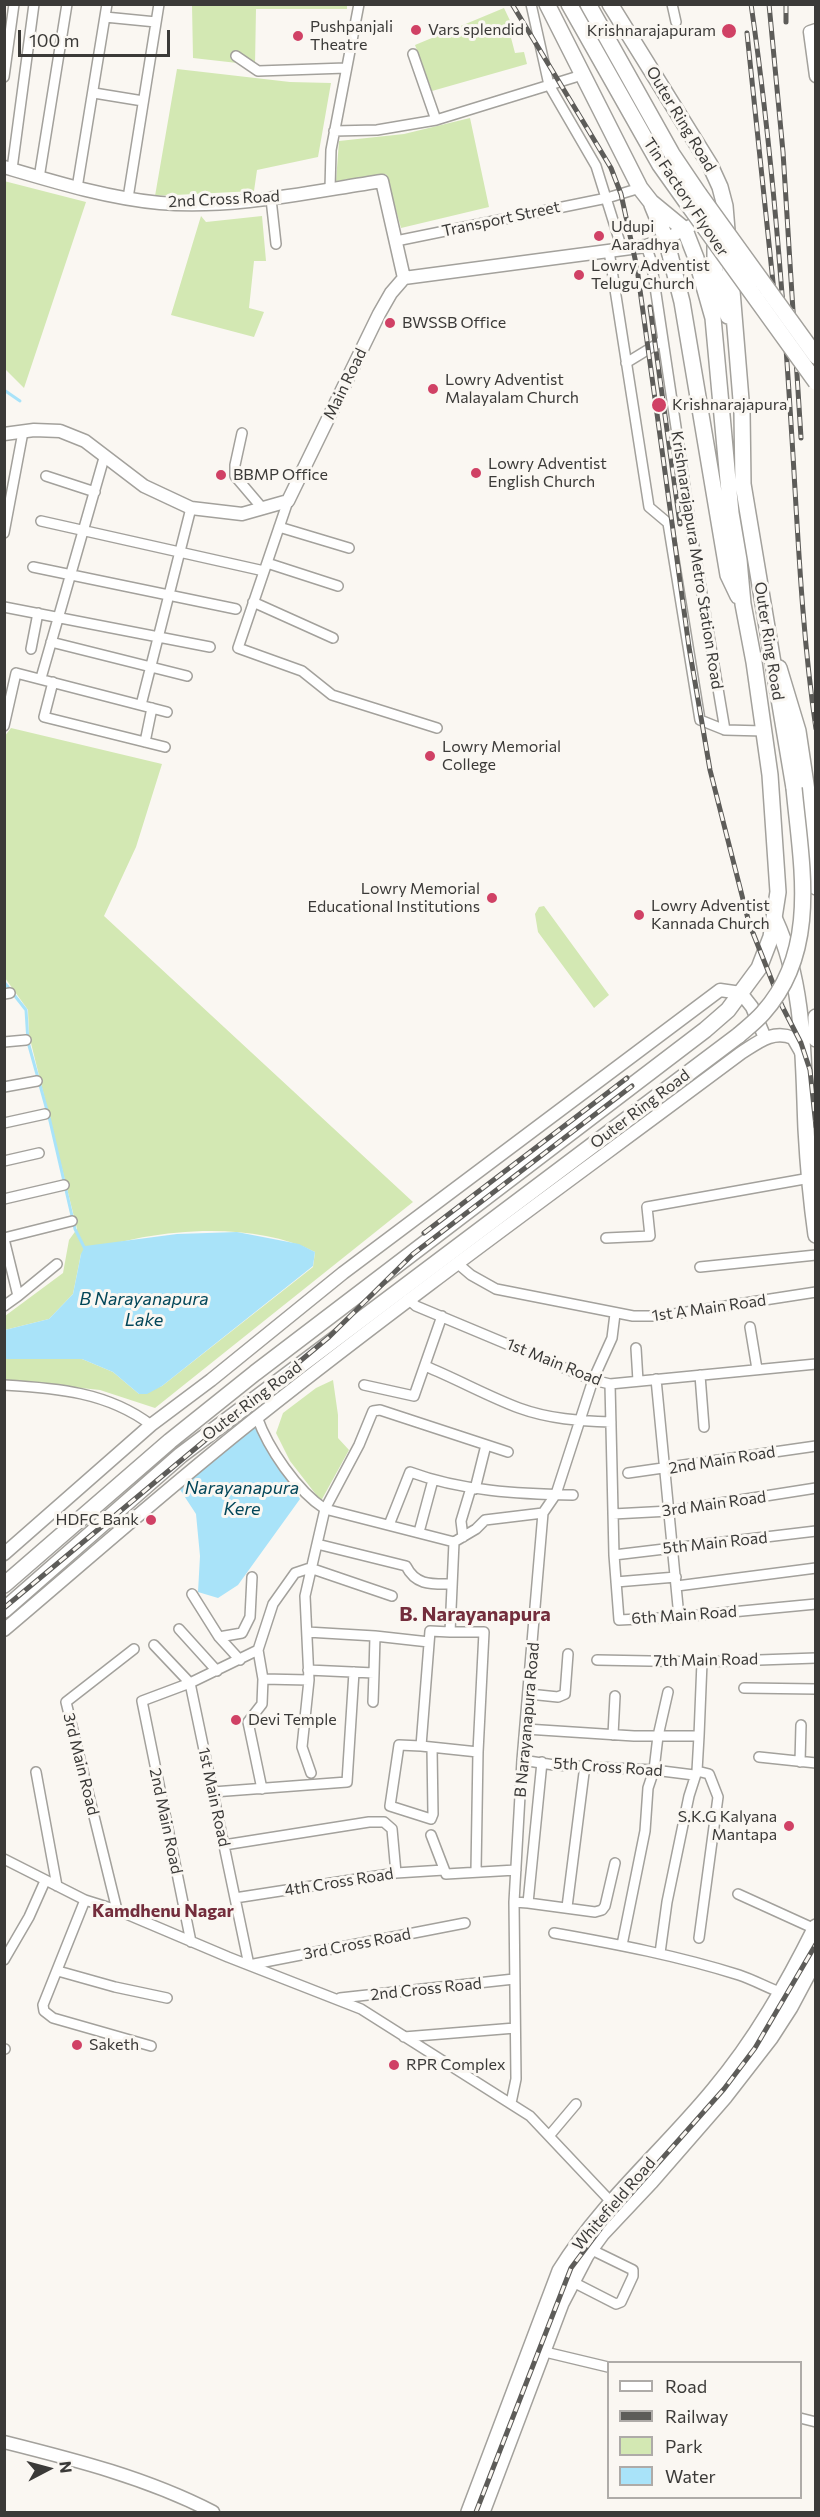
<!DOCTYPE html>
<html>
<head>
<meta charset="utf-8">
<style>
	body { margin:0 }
	#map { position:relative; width:820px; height:2517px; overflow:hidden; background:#faf7f2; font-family:Commissioner,sans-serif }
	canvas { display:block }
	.frame { position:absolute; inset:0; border:6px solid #3b3a38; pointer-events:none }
	.legend { position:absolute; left:607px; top:2361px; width:195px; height:138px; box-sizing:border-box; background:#faf7f2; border:2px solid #aeaba8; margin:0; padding:8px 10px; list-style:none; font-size:18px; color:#3b3a38 }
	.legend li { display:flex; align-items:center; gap:12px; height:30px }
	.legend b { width:30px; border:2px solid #aeaba8 }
	.north { position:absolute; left:18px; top:2439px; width:60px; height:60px; -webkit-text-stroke:4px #faf7f2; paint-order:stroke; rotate:84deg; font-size:16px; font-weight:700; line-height:24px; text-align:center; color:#3b3a38 }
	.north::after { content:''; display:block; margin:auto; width:21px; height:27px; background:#3b3a38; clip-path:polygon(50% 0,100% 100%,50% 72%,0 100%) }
	.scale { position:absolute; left:18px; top:30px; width:152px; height:27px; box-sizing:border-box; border:3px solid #3b3a38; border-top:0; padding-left:8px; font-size:18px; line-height:21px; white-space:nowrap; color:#3b3a38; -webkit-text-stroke:4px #faf7f2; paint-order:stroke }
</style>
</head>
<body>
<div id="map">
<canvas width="820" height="2517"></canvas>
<div class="frame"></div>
<ul class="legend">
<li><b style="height:8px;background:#fff"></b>Road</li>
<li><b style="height:8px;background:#5d5c59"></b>Railway</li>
<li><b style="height:16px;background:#d3e8b3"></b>Park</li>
<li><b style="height:16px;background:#a9e3f9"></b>Water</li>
</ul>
<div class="north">N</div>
<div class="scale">100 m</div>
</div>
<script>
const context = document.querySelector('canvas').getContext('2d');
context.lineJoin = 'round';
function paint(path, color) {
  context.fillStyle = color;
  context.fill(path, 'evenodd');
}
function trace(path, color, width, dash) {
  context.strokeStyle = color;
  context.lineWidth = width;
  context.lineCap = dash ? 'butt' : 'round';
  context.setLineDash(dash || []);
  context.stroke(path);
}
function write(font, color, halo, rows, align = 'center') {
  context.font = font + ' Commissioner,sans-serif';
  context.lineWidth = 6;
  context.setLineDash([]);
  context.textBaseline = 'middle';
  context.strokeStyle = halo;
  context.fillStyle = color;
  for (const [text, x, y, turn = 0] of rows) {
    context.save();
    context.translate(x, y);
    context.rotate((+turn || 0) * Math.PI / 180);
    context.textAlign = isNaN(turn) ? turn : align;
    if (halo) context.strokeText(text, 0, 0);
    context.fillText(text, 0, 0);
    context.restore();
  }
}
paint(new Path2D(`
	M 347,4 L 347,9 L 256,9 L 255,65 L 193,58 L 192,5 Z
	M 504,8 L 514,29 L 509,30 L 515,53 L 524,52 L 527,64 L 432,91 L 415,45 Z
	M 177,69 L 290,82 L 331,83 L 318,157 L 257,170 L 254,191 L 155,196 Z
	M 470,118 L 489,207 L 401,228 L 386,174 L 336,181 L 339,141 L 404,134 Z
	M 4,181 L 86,202 L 24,388 L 5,369 Z
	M 201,216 L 206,222 L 262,216 L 266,261 L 254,261 L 249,308 L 264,312 L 254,337 L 171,315 Z
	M 11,728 L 162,764 L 136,847 L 104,916 L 413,1202 L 155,1408 L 100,1390 L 5,1380 L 5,1359 L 82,1359 L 113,1372 L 139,1394 L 162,1386 L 313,1267 L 315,1252 C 249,1219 148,1229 81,1254 L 73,1294 L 49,1319 L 5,1330 L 5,1316 L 63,1273 L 69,1240 L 77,1229 L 29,1035 L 28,1010 L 5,978 L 4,737 Z
	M 544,906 L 609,995 L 594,1008 L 538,932 L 535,914 L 539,907 Z
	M 333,1380 L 338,1415 L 338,1438 L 349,1450 L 321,1501 L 290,1461 L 276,1433 L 283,1413 L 316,1388 Z`), '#d3e8b3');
paint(new Path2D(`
	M 237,1232 L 299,1244 L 315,1252 L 313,1266 L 162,1386 L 147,1394 L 139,1394 L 113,1372 L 82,1359 L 5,1359 L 5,1330 L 49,1319 L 73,1294 L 81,1254 L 85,1246 L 177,1234 Z
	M 254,1426 L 300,1499 L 238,1585 L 218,1598 L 198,1592 L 200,1556 L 196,1514 L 179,1488 Z`), '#a9e3f9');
trace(new Path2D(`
	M 4,390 L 20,401
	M 4,982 L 26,1010 L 28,1042 L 50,1121 L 75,1229 L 85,1249`), '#a9e3f9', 3);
const minor = new Path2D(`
	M 531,4 L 549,85 L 596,166 L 622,249
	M 672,4 L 676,22
	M 105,17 L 156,22
	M 413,54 L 436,120
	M 236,56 L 258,71 L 346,68
	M 4,77 L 14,4
	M 94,93 L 143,101
	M 334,131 L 377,130 L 436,120 L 582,75
	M 12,169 L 34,4
	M 39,178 L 67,4
	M 77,188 L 107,4
	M 330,189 L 331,150 L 359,4
	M 128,198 L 159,4
	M 271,199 L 276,244
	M 396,241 L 607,198 L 640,188
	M 646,246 L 651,260 L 693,541 L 725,730 L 764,731
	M 609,251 L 649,507 L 668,523 L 700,720 L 725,730
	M 626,363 L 662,341
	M 242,433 L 235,465 L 235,476 L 263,509
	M 46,476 L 95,492
	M 288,501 L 238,648 L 302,671 L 332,695 L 437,728
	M 41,521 L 264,571
	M 279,527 L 349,548
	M 4,533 L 23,432
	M 267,563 L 338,586
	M 33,567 L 236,609
	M 253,602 L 333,638
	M 4,607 L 210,647
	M 51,642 L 187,676
	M 31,649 L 38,613
	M 41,678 L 104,458
	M 53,682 L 44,717 L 165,747
	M 141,705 L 191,508
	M 4,726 L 16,673 L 167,712
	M 145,742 L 152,708
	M 4,994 L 10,993
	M 4,1042 L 26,1040
	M 4,1087 L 37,1081
	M 4,1123 L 45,1114
	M 4,1161 L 39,1153
	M 4,1199 L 64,1185
	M 4,1238 L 72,1221
	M 606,1238 L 650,1236 L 647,1207 L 810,1178
	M 4,1239 L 18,1296 L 4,1306
	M 457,1263 L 471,1275 L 496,1289 L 633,1316 L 661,1316 L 816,1292
	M 700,1267 L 816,1255
	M 18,1296 L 57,1264
	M 408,1299 L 416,1306 L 593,1380 L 610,1384 L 816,1364
	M 750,1327 L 757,1369
	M 636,1348 L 638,1381
	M 425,1366 C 457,1379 487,1396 519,1408 C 549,1419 580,1421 611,1422
	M 700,1375 L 704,1427
	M 656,1379 L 679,1617
	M 610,1384 L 614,1555 L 619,1620 L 679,1617 L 816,1604
	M 4,1385 C 56,1388 108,1392 151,1425
	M 364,1385 L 414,1396 L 442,1316
	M 257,1417 C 268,1448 297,1491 325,1509 L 454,1542 L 476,1529 L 485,1520 L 543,1513
	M 628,1473 L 816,1446
	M 475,1489 L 486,1445
	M 613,1514 L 670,1511 L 816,1488
	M 389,1525 L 410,1472 C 461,1491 519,1494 573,1495
	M 419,1532 L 433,1480
	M 463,1537 L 461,1521 L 471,1488
	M 454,1542 L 450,1632 L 484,1632 L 478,1752 L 476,1871
	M 317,1544 L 406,1566 C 416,1586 432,1584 452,1584
	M 614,1555 L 816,1531
	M 616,1582 L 676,1577
	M 677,1586 L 816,1568
	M 192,1594 L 219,1637 L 240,1660
	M 392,1596 L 310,1568 L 295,1573 L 273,1604 L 258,1650 L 190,1683 L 249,1965 L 465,1923
	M 179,1629 L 217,1671
	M 307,1632 L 375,1636 L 374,1673 L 308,1670
	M 450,1632 L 430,1631 L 421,1746 L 478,1752
	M 375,1636 L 429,1642
	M 219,1637 L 242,1633 L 250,1617 L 252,1577
	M 154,1645 L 190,1683 L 142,1701 L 191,1942
	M 258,1650 L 263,1679 L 262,1704 L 248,1722 L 262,1789
	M 597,1660 L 702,1662 L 816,1658
	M 263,1679 L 309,1680
	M 744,1688 L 816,1689
	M 529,1694 L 558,1697 L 565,1694 L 568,1654
	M 373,1702 L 374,1673
	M 526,1729 L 634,1736 L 699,1736 L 702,1662
	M 613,1735 L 615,1696
	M 421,1746 L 399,1745 L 390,1806 L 431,1819 L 433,1814 L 432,1748
	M 759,1757 L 816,1763
	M 522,1760 L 554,1765 L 654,1770 L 694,1775
	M 800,1762 L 801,1725
	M 697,1771 L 709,1774 L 718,1797 L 699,1938
	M 36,1772 L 57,1886
	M 311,1773 L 302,1747 L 309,1680 L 305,1596 L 325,1509 L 359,1445 L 373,1411 L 380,1410 L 508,1452
	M 213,1792 L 347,1782 L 354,1672
	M 431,1835 L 446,1874 L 516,1870
	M 224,1845 L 369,1822 L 384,1822 L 392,1829 L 396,1873
	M 4,1859 L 85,1900 L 117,1910 L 228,1957 L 361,2009 L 530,2116 L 615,2206
	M 738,1894 L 815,1929
	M 235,1898 L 396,1873 L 444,1870
	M 85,1900 L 43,2005 L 44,2011 L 53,2018 L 151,2046
	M 514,1902 L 528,1903 L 542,1762
	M 528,1903 L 595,1912 L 602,1910 L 605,1906 L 615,1863
	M 567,1907 L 585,1765
	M 117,1910 L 66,1702 L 134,1649
	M 554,1933 C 616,1944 679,1956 739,1975 C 754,1980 768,1988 782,1993
	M 622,1945 L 645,1831 L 648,1788 L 654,1770 L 658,1736 L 668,1692
	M 660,1953 L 667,1902 L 689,1796 L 697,1771 L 699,1736
	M 4,1960 L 29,1917 L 45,1881
	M 58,1971 L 115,1987 L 167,1998
	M 340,1998 L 514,1979
	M 404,2037 L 515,2028
	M 4,2049 L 5,2049
	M 511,2103 L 516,2079 L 514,1902 L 522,1760 L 543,1513 L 556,1494 L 593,1380 L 612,1338 L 615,1314
	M 549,2136 L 576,2104
	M 571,2281 L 616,2304 L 621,2302 L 633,2276 L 633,2270 L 590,2249
	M 541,2351 L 608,2367
	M 800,2418 L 816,2422`);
const tertiary = new Path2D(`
	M 816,30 L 810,32 L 816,76
	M 4,167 C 55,182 107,198 160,203 C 235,209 309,192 382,181 L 404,278
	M 4,434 L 34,430 L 60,431 L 85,441 L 144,486 L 191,508 L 242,514 L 288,501 L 379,314 L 391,293 L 404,278 L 646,246 L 666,239 L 707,217
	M 4,1554 L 151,1425 L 211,1380 L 343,1273 L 720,990 L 741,993 L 752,1007 L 765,1038
	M 4,1630 C 88,1559 170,1486 256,1418 C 415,1292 579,1174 741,1053 C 757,1043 773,1029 793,1038 L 801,1052
	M 4,2442 C 76,2460 147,2478 213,2512`);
const primary = new Path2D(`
	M 779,668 L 798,731 L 810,811 L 816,887
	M 775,920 C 805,985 803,1059 806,1129 C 808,1165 811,1200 816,1235
	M 816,1017 L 816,1039
	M 469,2512 L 560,2271 C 602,2203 664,2151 714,2090 C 756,2040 787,1985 816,1927
	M 482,2512 L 561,2303 L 586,2255 L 602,2233 L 651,2181 L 725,2096 L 770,2038 L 790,2007 L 816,1958`);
const trunk = new Path2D(`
	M 569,4 L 660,165 L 687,203
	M 588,4 L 672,154 L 699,194
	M 610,4 L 710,165 L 720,187 L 725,206 L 742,412 L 743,484 L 794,788
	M 652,205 L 666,239 L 682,302 L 728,575 L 738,596
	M 715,234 L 715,271 L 728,316
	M 4,1585 L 170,1441 L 255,1373 L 705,1030 L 728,1010 L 759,968 L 771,937 L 778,892 L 770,775 L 754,662 L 743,604 L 739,560 L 731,513 L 713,318 L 696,258 L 685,230 L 651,202 L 640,188 L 547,4
	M 4,1610 L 181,1455 L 739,1035`);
trace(minor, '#a3a19c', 12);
trace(tertiary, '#a3a19c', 15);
trace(primary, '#a3a19c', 18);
trace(trunk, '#a3a19c', 18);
trace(minor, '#fff', 9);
trace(tertiary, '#fff', 12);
trace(primary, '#fff', 15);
trace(trunk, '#fff', 15);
const rail = new Path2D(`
	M 512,4 L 593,138 L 611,168 L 621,194 L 637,268 L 689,647 L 710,770 L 749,923 L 782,1006 L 801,1043 L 810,1070 L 816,1127
	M 751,4 C 772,149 783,294 792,439 C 798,536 802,634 816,729
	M 769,4 L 783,152 L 801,438
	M 786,4 L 786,22
	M 747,33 L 776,311
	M 650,307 L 680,524
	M 424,1233 L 627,1078
	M 4,1608 L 329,1337 L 413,1254 L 632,1086
	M 476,2512 L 571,2268 L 604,2224 L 724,2089 L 755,2048 L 816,1944`);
trace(rail, '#5d5c59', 5);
trace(rail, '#faf7f2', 3, [9]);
const trunkBridge = new Path2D(`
	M 699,194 L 816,356
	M 687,203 L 816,382
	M 739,1035 C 747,1028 756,1021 763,1013 C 820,950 801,864 794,788`);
trace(trunkBridge, '#a3a19c', 18, []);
trace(trunkBridge, '#fff', 15);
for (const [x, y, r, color] of [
	[416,30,6,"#d04165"],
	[729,31,8,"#d04165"],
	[298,36,6,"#d04165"],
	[599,236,6,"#d04165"],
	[579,275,6,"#d04165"],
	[390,323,6,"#d04165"],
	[433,389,6,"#d04165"],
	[659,405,8,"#d04165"],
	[476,473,6,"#d04165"],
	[221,475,6,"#d04165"],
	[430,756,6,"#d04165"],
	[492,898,6,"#d04165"],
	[639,915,6,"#d04165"],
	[151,1520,6,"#d04165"],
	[236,1720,6,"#d04165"],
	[789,1826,6,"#d04165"],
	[77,2045,6,"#d04165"],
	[394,2065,6,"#d04165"]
]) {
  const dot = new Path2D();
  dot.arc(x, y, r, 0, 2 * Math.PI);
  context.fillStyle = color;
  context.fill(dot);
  trace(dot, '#faf7f2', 2);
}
write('16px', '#3b3a38', '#faf7f2', [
	["Pushpanjali",310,27],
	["Theatre",310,45],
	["Vars splendid",428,30],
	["Krishnarajapuram",716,31,"right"],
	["Udupi",611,227],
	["Aaradhya",611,245],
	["Lowry Adventist",591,266],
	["Telugu Church",591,284],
	["BWSSB Office",402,323],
	["Lowry Adventist",445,380],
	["Malayalam Church",445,398],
	["Krishnarajapura",672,405],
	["Lowry Adventist",488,464],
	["English Church",488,482],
	["BBMP Office",233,475],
	["Lowry Memorial",442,747],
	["College",442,765],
	["Lowry Memorial",480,889,"right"],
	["Educational Institutions",480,907,"right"],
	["Lowry Adventist",651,906],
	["Kannada Church",651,924],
	["HDFC Bank",139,1520,"right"],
	["Devi Temple",248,1720],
	["S.K.G Kalyana",777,1817,"right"],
	["Mantapa",777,1835,"right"],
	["Saketh",89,2045],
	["RPR Complex",406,2065]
], 'left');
write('16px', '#3b3a38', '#faf7f2', [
	["Outer Ring Road",681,119,59],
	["Tin Factory Flyover",686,197,56],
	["2nd Cross Road",224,199,-3],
	["Transport Street",501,219,-12],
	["Main Road",345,384,-64],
	["Krishnarajapura Metro Station Road",697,560,81],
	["Outer Ring Road",769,641,81],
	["Outer Ring Road",640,1109,-37],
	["1st A Main Road",709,1308,-8],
	["1st Main Road",554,1362,22],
	["Outer Ring Road",252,1401,-37],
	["2nd Main Road",722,1460,-9],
	["3rd Main Road",714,1504,-8],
	["5th Main Road",715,1543,-6],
	["6th Main Road",684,1615,-4],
	["7th Main Road",706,1660,-1],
	["B Narayanapura Road",527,1720,-85],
	["3rd Main Road",81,1764,76],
	["5th Cross Road",608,1767,4],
	["1st Main Road",214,1797,78],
	["2nd Main Road",166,1821,78],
	["4th Cross Road",339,1882,-9],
	["3rd Cross Road",357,1944,-11],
	["2nd Cross Road",426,1989,-6],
	["Whitefield Road",614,2204,-49]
]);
write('italic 18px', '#024659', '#faf7f2', [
	["B Narayanapura",144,1299],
	["Lake",144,1320],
	["Narayanapura",242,1488],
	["Kere",242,1509]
]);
write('bold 18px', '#732d3c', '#faf7f2', [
	["Kamdhenu Nagar",163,1911]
]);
write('bold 20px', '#732d3c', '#faf7f2', [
	["B. Narayanapura",475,1614]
]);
</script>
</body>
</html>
